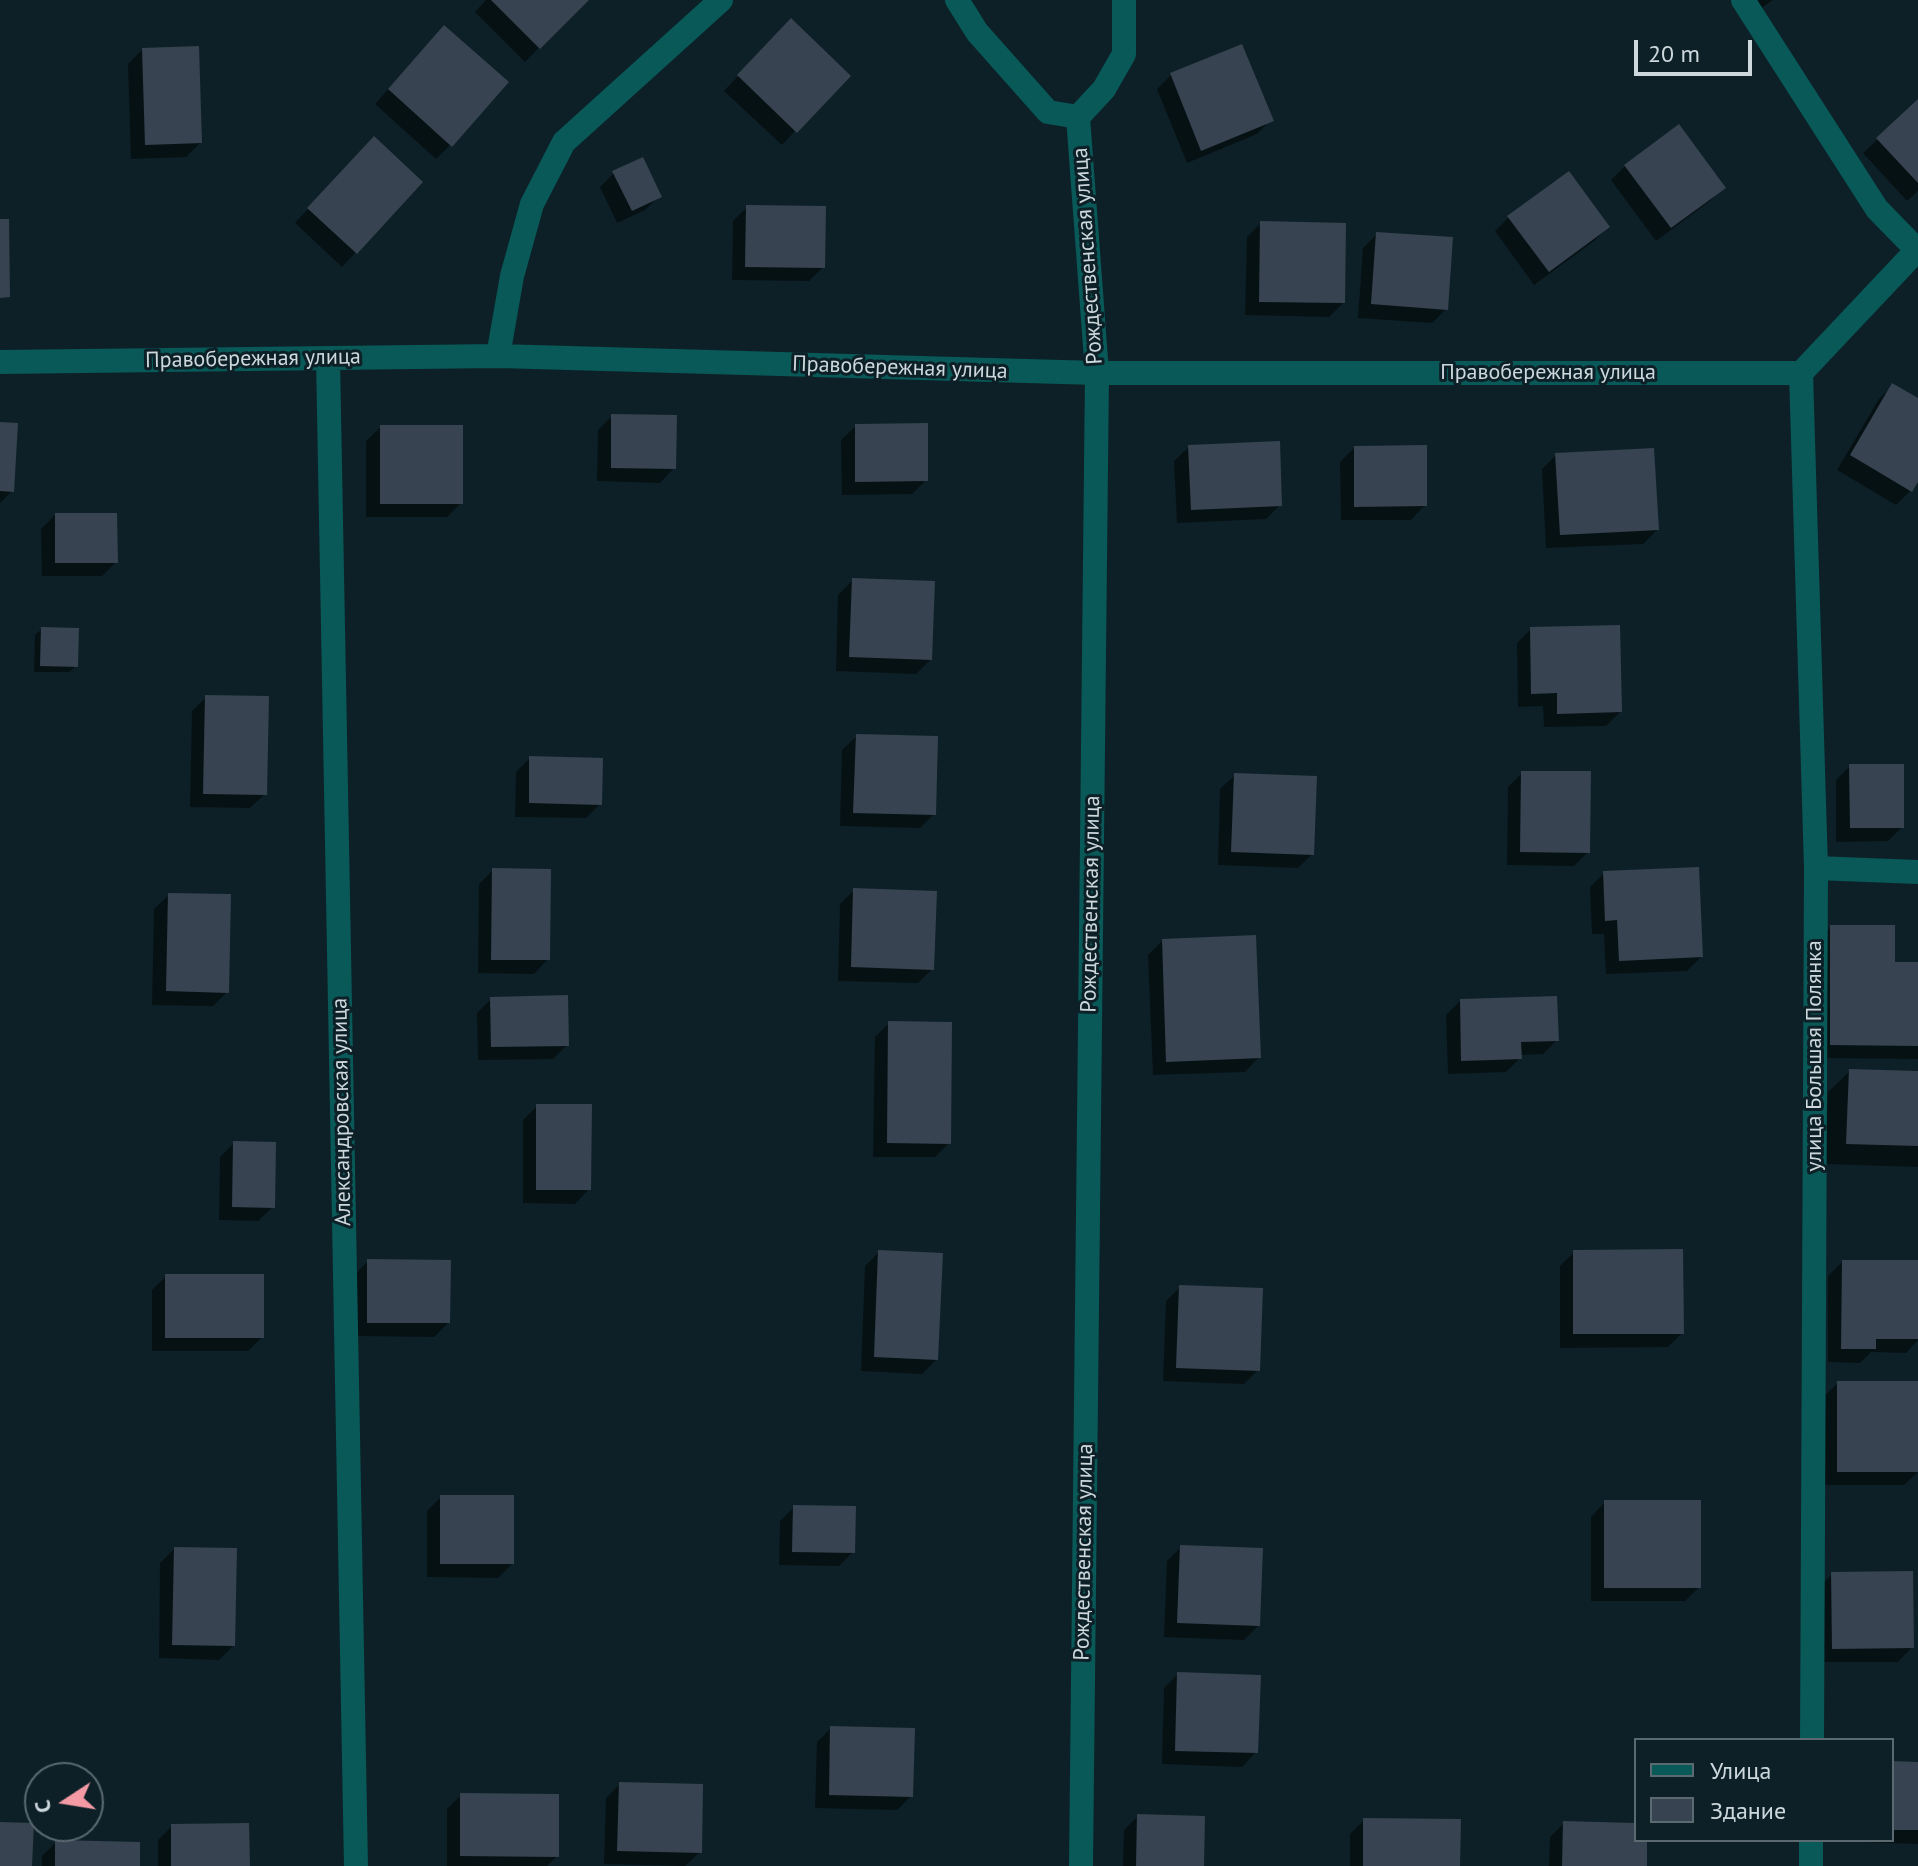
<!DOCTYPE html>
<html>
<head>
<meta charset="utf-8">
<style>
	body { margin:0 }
	#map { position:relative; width:1918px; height:1866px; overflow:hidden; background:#0d2027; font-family:"PT Sans",sans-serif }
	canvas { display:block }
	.legend { position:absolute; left:1634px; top:1738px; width:260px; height:104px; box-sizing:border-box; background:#0d2027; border:2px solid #5a6a70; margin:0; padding:10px 14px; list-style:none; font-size:24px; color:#cdd8dd }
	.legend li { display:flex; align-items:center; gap:16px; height:40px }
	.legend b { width:40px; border:2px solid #5a6a70 }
	.north { position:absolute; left:24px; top:1762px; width:80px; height:80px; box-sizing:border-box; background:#0d2027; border:2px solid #5a6a70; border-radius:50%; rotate:258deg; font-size:22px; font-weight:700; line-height:32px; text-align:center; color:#cdd8dd }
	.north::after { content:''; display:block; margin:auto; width:28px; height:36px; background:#f49aa5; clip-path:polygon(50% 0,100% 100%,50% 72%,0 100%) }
	.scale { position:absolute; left:1634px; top:40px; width:118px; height:36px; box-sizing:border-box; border:4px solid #cdd8dd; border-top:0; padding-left:10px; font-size:24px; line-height:28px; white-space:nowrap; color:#cdd8dd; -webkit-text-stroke:6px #0d2027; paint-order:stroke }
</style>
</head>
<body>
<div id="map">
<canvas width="1918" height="1866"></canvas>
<ul class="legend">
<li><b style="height:10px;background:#085958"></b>Улица</li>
<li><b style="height:22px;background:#374350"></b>Здание</li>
</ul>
<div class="north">С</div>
<div class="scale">20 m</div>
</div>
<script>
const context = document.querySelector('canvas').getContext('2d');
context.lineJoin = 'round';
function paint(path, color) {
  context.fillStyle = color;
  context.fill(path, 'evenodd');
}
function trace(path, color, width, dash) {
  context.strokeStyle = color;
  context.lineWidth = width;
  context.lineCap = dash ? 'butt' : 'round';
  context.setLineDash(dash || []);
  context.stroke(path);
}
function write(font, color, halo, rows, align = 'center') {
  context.font = font + ' "PT Sans",sans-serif';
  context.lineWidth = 6;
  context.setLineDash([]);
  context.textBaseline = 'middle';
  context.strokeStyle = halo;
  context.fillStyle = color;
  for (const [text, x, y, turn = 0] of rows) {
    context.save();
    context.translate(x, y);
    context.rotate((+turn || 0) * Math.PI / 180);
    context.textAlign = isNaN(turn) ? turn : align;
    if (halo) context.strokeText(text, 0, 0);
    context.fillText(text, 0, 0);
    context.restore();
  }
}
paint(new Path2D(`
	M 486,0 L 586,0 L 525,62 L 475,12 Z
	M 1754,0 L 1773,0 L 1760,9 Z
	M 777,35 L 795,131 L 782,145 L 724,91 Z
	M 430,42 L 450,145 L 436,159 L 375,104 Z
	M 1241,46 L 1271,120 L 1257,134 L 1187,163 L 1157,89 L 1171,75 Z
	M 142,50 L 200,143 L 186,157 L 131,159 L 128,64 Z
	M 1918,102 L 1918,191 L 1907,201 L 1863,153 Z
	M 1679,126 L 1724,187 L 1710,201 L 1656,241 L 1611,180 L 1625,166 Z
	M 360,152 L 421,182 L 342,267 L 295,223 Z
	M 614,173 L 659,196 L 645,210 L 617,223 L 600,187 Z
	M 747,207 L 823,267 L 809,281 L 732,280 L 733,221 Z
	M 1509,217 L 1608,227 L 1594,241 L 1534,285 L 1495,231 Z
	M 1261,223 L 1343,303 L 1329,317 L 1245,315 L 1247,237 Z
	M 1377,234 L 1446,309 L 1432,323 L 1358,318 L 1363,248 Z
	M 1893,385 L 1918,400 L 1918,478 L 1910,491 L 1896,505 L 1837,470 L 1879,399 Z
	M 612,416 L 674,468 L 660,483 L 597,481 L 598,430 Z
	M 0,424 L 12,491 L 0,503 Z
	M 856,426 L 926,480 L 912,494 L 842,495 L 841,440 Z
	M 381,427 L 461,503 L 447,517 L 366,517 L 366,441 Z
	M 1189,447 L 1280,505 L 1266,519 L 1177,523 L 1174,461 Z
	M 1354,448 L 1425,505 L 1411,520 L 1341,520 L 1340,462 Z
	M 1556,455 L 1657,530 L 1643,544 L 1546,548 L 1542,469 Z
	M 55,515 L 116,562 L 102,576 L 42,576 L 41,529 Z
	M 853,580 L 930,660 L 916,674 L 836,671 L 838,595 Z
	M 42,629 L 76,666 L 69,672 L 34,672 L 35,635 Z
	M 1531,629 L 1620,712 L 1606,726 L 1544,727 L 1543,706 L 1518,707 L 1517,643 Z
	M 206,697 L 265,794 L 250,808 L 190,807 L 192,711 Z
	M 857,736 L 934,814 L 920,828 L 840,826 L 842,750 Z
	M 530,758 L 600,804 L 586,818 L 515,817 L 516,772 Z
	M 1850,766 L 1902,827 L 1888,841 L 1836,842 L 1836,780 Z
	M 1522,773 L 1588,852 L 1574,866 L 1507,865 L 1508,787 Z
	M 1235,775 L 1312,854 L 1298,868 L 1218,865 L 1220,789 Z
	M 493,870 L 548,959 L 534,974 L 478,973 L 479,884 Z
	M 1604,873 L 1701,957 L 1687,971 L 1606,974 L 1604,934 L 1592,934 L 1590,887 Z
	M 854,890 L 932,969 L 918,983 L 838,981 L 840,904 Z
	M 169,895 L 227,992 L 213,1006 L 152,1005 L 154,909 Z
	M 1831,927 L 1893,964 L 1918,964 L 1918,1059 L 1816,1058 L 1817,941 Z
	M 1162,941 L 1259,1057 L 1245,1072 L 1153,1075 L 1148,955 Z
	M 491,999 L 567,1045 L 553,1059 L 478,1060 L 477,1013 Z
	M 1460,1001 L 1557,1040 L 1543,1054 L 1520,1055 L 1520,1058 L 1506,1072 L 1448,1074 L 1446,1015 Z
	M 889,1023 L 949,1143 L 935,1157 L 873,1157 L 875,1037 Z
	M 1850,1071 L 1918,1073 L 1918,1167 L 1825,1164 L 1828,1092 Z
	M 537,1106 L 589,1189 L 575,1204 L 523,1203 L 523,1120 Z
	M 234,1143 L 273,1207 L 258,1221 L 219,1220 L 220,1157 Z
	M 879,1252 L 936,1360 L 922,1374 L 861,1371 L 865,1266 Z
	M 1574,1252 L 1682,1333 L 1668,1347 L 1560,1348 L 1560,1266 Z
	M 368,1261 L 448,1323 L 434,1337 L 353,1336 L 354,1275 Z
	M 1842,1262 L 1918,1262 L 1918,1340 L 1906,1353 L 1871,1352 L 1860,1363 L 1828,1362 L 1828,1276 Z
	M 166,1276 L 262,1337 L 248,1351 L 152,1351 L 152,1290 Z
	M 1180,1287 L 1258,1370 L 1244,1384 L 1163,1381 L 1166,1301 Z
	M 1838,1383 L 1918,1383 L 1918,1472 L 1904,1485 L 1824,1485 L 1823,1397 Z
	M 441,1497 L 512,1564 L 498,1578 L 427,1577 L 427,1511 Z
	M 1605,1502 L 1699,1587 L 1685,1601 L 1591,1601 L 1591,1517 Z
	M 794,1507 L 853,1552 L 839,1566 L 779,1565 L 780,1521 Z
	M 1181,1547 L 1258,1626 L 1244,1640 L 1164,1637 L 1167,1561 Z
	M 174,1549 L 233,1646 L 219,1660 L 159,1658 L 160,1563 Z
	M 1832,1574 L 1912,1647 L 1898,1662 L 1818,1662 L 1818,1588 Z
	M 1178,1674 L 1256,1752 L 1242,1767 L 1162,1764 L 1164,1688 Z
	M 831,1728 L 911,1796 L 897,1810 L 815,1808 L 817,1742 Z
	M 1892,1763 L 1918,1764 L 1918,1844 L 1860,1842 L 1860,1840 L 1892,1840 Z
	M 620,1784 L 700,1852 L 685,1866 L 604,1864 L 606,1798 Z
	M 461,1795 L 557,1856 L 547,1866 L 447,1866 L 447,1809 Z
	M 1138,1816 L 1202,1866 L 1123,1866 L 1124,1830 Z
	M 1364,1820 L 1458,1866 L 1350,1866 L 1350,1834 Z
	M 1564,1823 L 1636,1825 L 1636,1840 L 1645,1840 L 1645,1866 L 1549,1866 L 1550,1837 Z
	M 172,1826 L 248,1866 L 158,1866 L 158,1840 Z
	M 56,1842 L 138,1866 L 42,1866 L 42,1856 Z`), '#0007');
paint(new Path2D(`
	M 491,0 L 589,0 L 540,49 Z
	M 791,18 L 851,76 L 797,133 L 737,75 Z
	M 444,25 L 509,82 L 452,147 L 388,89 Z
	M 1242,44 L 1274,121 L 1201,151 L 1170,73 Z
	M 199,46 L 202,143 L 145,145 L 142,48 Z
	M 1918,99 L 1918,183 L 1876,138 Z
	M 1679,124 L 1726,188 L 1671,228 L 1624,165 Z
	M 374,136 L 423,182 L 357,254 L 307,208 Z
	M 643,157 L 662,197 L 632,211 L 612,171 Z
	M 1569,171 L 1610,227 L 1549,272 L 1507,216 Z
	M 746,205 L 826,206 L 825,268 L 745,267 Z
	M 0,219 L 9,219 L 10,297 L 0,298 Z
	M 1260,221 L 1346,223 L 1345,303 L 1259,302 Z
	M 1376,232 L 1453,237 L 1448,310 L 1371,304 Z
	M 1892,383 L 1918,398 L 1918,482 L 1912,492 L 1850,455 Z
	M 611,414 L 677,415 L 676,469 L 611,468 Z
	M 0,422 L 18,423 L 14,492 L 0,491 Z
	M 928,423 L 928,481 L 855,482 L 855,424 Z
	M 380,425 L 463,425 L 463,504 L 380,504 Z
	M 1280,441 L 1282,506 L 1191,510 L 1188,445 Z
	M 1427,445 L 1427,506 L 1354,507 L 1354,446 Z
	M 1654,448 L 1659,530 L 1560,535 L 1555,453 Z
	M 55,513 L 117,513 L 118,563 L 55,563 Z
	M 852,578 L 935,581 L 932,660 L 849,657 Z
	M 1620,625 L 1622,712 L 1557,714 L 1557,693 L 1531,694 L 1530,627 Z
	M 41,627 L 79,628 L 78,667 L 40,666 Z
	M 205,695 L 269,696 L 267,795 L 203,794 Z
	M 856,734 L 938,736 L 936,815 L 853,813 Z
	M 529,756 L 603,758 L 602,805 L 529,803 Z
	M 1849,764 L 1904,764 L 1904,828 L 1850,828 Z
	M 1521,771 L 1591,771 L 1590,853 L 1520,852 Z
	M 1234,773 L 1317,776 L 1314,855 L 1231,852 Z
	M 1699,867 L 1703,957 L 1619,961 L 1617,920 L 1605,921 L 1603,871 Z
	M 492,868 L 551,869 L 550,960 L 491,960 Z
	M 853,888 L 937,891 L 934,970 L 851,967 Z
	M 168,893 L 231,894 L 229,993 L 166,991 Z
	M 1830,925 L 1895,925 L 1895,962 L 1918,962 L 1918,1046 L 1830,1045 Z
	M 1256,935 L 1261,1058 L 1166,1062 L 1162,939 Z
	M 568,995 L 569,1046 L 491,1047 L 490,997 Z
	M 1557,996 L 1559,1041 L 1521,1042 L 1522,1059 L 1461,1061 L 1460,999 Z
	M 888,1021 L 952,1022 L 951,1144 L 887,1143 Z
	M 1849,1069 L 1918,1071 L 1918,1146 L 1846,1144 Z
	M 536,1104 L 592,1104 L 591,1190 L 536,1190 Z
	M 233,1141 L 276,1142 L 275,1208 L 232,1207 Z
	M 1683,1249 L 1684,1334 L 1573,1334 L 1573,1250 Z
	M 878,1250 L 943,1253 L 938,1360 L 874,1357 Z
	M 367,1259 L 451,1260 L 450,1323 L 367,1323 Z
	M 1842,1260 L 1918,1260 L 1918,1339 L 1876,1339 L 1876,1349 L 1841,1349 Z
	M 165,1274 L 264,1274 L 264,1338 L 165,1338 Z
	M 1179,1285 L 1263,1288 L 1260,1371 L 1176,1368 Z
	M 1837,1381 L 1918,1381 L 1918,1472 L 1837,1472 Z
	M 440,1495 L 514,1495 L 514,1564 L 440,1564 Z
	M 1604,1500 L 1701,1500 L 1701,1588 L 1604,1588 Z
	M 793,1505 L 856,1506 L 855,1553 L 792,1552 Z
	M 1180,1545 L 1263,1548 L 1260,1626 L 1177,1623 Z
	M 174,1547 L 237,1548 L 235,1646 L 172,1645 Z
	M 1913,1571 L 1914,1648 L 1832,1649 L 1831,1572 Z
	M 1177,1672 L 1261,1675 L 1258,1753 L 1175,1751 Z
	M 830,1726 L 915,1728 L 913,1797 L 829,1795 Z
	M 1892,1761 L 1918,1762 L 1918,1830 L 1892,1830 Z
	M 619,1782 L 703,1784 L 702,1853 L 617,1851 Z
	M 460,1793 L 559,1794 L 559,1857 L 460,1856 Z
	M 1137,1814 L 1205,1816 L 1204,1866 L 1136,1866 Z
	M 1363,1818 L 1461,1819 L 1460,1866 L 1363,1866 Z
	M 1563,1821 L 1636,1823 L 1636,1840 L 1647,1840 L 1647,1866 L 1562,1866 Z
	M 0,1822 L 34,1823 L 32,1866 L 0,1866 Z
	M 249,1823 L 250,1866 L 171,1866 L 171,1824 Z
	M 55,1840 L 140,1842 L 140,1866 L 55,1866 Z`), '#374350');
trace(new Path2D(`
	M 957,0 L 977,32 L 1048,112 L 1078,117 L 1097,373 L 1081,1866
	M 1743,0 L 1877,209 L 1917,250
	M 1078,117 L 1104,89 L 1124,54 L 1124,0
	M 498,356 L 512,276 L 532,204 L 564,142 L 721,0
	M 328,358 L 356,1866
	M 0,362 L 498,356 L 1097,373 L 1801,373
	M 1801,373 L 1816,868 L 1812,1740
	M 1801,373 L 1918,249
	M 1816,868 L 1918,872
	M 1811,1866 L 1811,1840`), '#085958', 24);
write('22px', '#cdd8dd', '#0d2027', [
	["Рождественская улица",1088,256,-94],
	["Правобережная улица",253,359,-1],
	["Правобережная улица",900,368,2],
	["Правобережная улица",1548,373],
	["Рождественская улица",1091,904,-89],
	["улица Большая Полянка",1815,1056,-90],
	["Александровская улица",342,1112,-91],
	["Рождественская улица",1084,1552,-89]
]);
</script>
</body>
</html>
